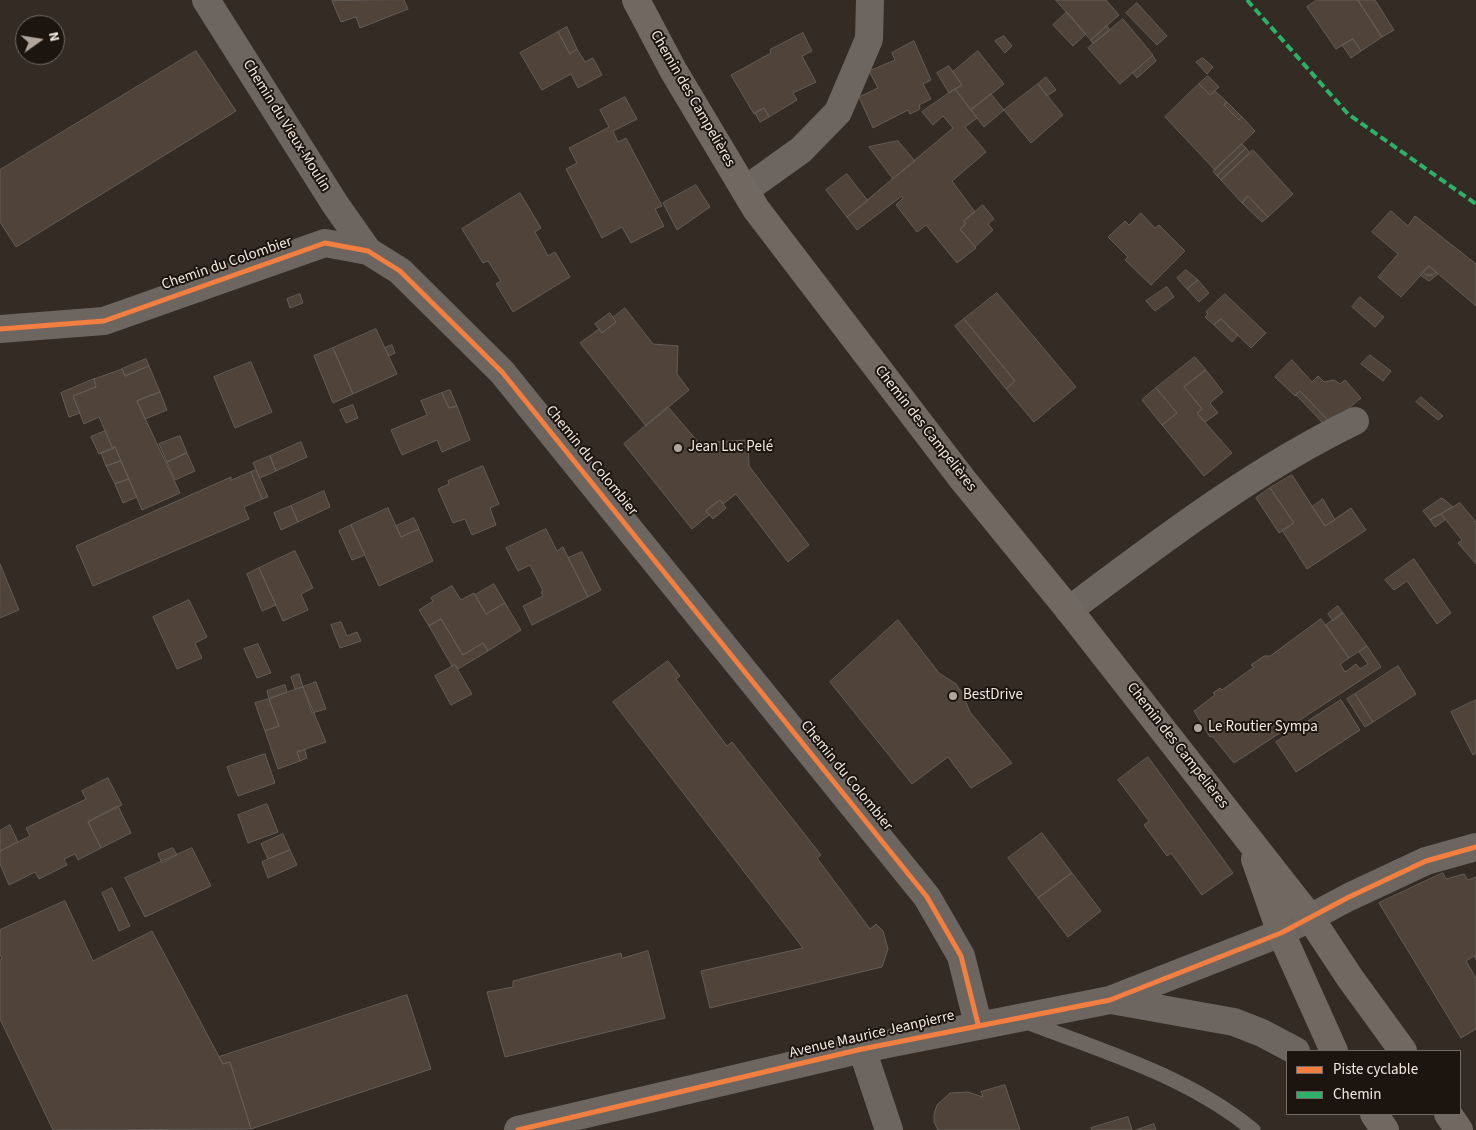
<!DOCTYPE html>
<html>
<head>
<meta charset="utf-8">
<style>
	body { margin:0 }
	#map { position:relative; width:1476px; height:1130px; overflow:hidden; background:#342b24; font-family:"Source Sans 3",sans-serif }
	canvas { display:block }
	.legend { position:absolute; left:1286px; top:1050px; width:175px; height:65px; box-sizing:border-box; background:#1c150f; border:1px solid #726a63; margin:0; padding:6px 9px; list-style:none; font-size:15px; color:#f4e9e0 }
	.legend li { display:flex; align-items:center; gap:10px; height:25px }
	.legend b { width:25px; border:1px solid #726a63 }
	.north { position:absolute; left:15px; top:15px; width:50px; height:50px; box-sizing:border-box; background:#1c150f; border:1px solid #726a63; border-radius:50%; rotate:77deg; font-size:14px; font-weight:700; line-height:20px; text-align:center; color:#f4e9e0 }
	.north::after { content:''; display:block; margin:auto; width:18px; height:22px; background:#b1a69e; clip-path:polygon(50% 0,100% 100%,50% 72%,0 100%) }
</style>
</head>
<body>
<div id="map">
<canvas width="1476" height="1130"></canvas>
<ul class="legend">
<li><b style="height:6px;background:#f27e40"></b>Piste cyclable</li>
<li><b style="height:6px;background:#2db169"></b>Chemin</li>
</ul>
<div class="north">N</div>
</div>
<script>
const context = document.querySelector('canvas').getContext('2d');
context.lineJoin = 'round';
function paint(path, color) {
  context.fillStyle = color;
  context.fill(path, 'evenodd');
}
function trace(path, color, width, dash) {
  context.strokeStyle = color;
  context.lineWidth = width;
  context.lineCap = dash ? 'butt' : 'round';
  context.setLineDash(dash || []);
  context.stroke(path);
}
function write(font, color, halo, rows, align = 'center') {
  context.font = font + ' "Source Sans 3",sans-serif';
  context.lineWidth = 4;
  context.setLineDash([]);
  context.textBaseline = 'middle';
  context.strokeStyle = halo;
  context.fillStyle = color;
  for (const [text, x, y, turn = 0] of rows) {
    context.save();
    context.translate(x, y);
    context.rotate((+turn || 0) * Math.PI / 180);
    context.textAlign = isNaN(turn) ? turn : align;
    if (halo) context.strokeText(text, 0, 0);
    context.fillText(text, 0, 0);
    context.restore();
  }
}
const building = new Path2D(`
	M 404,0 L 408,9 L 360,28 L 356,17 L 341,22 L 332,1 Z
	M 1056,0 L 1106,0 L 1119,15 L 1091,40 Z
	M 1317,0 L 1358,0 L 1382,37 L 1361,51 L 1353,39 L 1336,49 L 1307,7 Z
	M 1358,0 L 1375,0 L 1394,30 L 1382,37 Z
	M 1137,3 L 1167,36 L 1157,45 L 1126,13 Z
	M 1067,12 L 1086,34 L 1073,46 L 1053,25 Z
	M 1123,19 L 1153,55 L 1120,84 L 1088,48 Z
	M 1107,26 L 1110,30 L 1093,44 L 1091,40 Z
	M 567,27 L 577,49 L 570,54 L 558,32 Z
	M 558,32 L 570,54 L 577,49 L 585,62 L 593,58 L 602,75 L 578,88 L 571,74 L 542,90 L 520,53 Z
	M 803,33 L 812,51 L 802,56 L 816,82 L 793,93 L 797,100 L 769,117 L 764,108 L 754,114 L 731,75 L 771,53 L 770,50 Z
	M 1004,36 L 1012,46 L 1005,53 L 995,41 Z
	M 1353,39 L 1361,51 L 1351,58 L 1342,45 Z
	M 914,41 L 931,80 L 923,84 L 931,99 L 919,105 L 920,109 L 910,114 L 908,110 L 873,128 L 859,97 L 878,88 L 869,71 L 895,60 L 892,53 Z
	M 196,51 L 236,111 L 16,247 L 0,222 L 0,170 Z
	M 978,51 L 1004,84 L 971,110 L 955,89 L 962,85 L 953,72 Z
	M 1153,56 L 1156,61 L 1137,78 L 1133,73 Z
	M 1203,58 L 1213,67 L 1207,74 L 1196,62 Z
	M 949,66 L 962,85 L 949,93 L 937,73 Z
	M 1208,76 L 1219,87 L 1210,95 L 1199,84 Z
	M 1046,77 L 1056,90 L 1047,96 L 1038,84 Z
	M 1038,84 L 1063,115 L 1031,143 L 1004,110 Z
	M 1199,84 L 1210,95 L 1215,91 L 1227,102 L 1224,105 L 1239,120 L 1242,117 L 1255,131 L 1215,170 L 1165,117 Z
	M 955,89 L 977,118 L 965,127 L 986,152 L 952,181 L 975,212 L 964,221 L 966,224 L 960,229 L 976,248 L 957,263 L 926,225 L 917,232 L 896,205 L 903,198 L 902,196 L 857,230 L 847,217 L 953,128 L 943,116 L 933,125 L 922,112 Z
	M 991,94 L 1004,110 L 984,127 L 971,110 Z
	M 625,97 L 637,119 L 613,131 L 618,142 L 626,138 L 662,206 L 655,209 L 664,226 L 631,243 L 622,227 L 602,238 L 566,169 L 577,163 L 569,148 L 609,127 L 600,110 Z
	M 1227,102 L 1242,117 L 1239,120 L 1224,105 Z
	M 764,108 L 769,117 L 760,122 L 755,113 Z
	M 898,141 L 915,161 L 893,179 L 869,147 Z
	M 1242,144 L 1246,148 L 1217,176 L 1213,171 Z
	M 1246,148 L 1250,153 L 1221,180 L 1217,176 Z
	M 1253,150 L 1293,194 L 1268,217 L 1248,196 L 1242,203 L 1221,180 Z
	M 847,174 L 868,201 L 847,217 L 826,190 Z
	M 696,185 L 710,207 L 677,230 L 663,203 Z
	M 520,193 L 541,228 L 535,232 L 548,256 L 555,252 L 570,277 L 513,312 L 496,284 L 501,281 L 488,261 L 483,263 L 462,229 Z
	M 1248,196 L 1268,217 L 1262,222 L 1242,203 Z
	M 983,205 L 994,219 L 988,224 L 993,230 L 975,247 L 960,229 L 966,224 L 964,221 Z
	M 1391,211 L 1408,226 L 1415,216 L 1476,264 L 1476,306 L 1429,266 L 1401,297 L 1378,277 L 1398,254 L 1372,232 Z
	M 1141,213 L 1155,228 L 1159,225 L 1185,251 L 1151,285 L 1125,260 L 1128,257 L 1108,237 L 1125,221 L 1129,225 Z
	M 1429,266 L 1436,272 L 1433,275 L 1426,275 L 1423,272 Z
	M 1186,270 L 1198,280 L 1187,289 L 1177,278 Z
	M 1423,272 L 1426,275 L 1433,275 L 1436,272 L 1438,274 L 1429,281 L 1420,275 Z
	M 1198,280 L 1209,293 L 1199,302 L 1187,289 Z
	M 1167,287 L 1174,297 L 1155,311 L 1146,301 Z
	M 997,293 L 1076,387 L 1034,422 L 1006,389 L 1015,381 L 964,319 Z
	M 300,294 L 303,303 L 290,308 L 287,299 Z
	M 1225,294 L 1266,333 L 1251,348 L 1221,319 L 1214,325 L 1205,317 L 1208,314 L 1206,312 Z
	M 1360,297 L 1384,317 L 1375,327 L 1352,307 Z
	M 625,308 L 653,344 L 678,346 L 677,374 L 689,390 L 646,426 L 580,343 L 599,329 L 602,333 L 616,322 L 613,318 Z
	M 610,313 L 616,322 L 602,333 L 595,324 Z
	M 964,319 L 1015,381 L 1006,389 L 955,326 Z
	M 1221,319 L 1238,335 L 1232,342 L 1214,325 Z
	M 376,329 L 397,374 L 353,394 L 333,348 Z
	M 392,345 L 395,353 L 389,356 L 385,348 Z
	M 333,348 L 353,394 L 333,403 L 314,356 Z
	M 1370,355 L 1391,371 L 1383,381 L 1361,364 Z
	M 1195,357 L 1206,370 L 1184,387 L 1202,409 L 1197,413 L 1232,453 L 1204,476 L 1162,425 L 1177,413 L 1156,388 Z
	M 146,359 L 149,366 L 125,376 L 122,369 Z
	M 1292,360 L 1312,382 L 1318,376 L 1324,382 L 1334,380 L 1340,384 L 1345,380 L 1361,398 L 1349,408 L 1354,412 L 1336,429 L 1300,391 L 1295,396 L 1275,377 Z
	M 251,362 L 272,412 L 235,428 L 214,377 Z
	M 149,366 L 160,392 L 137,401 L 180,493 L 142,510 L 115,447 L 113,449 L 99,417 L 84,424 L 73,396 L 96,387 L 94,379 L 122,369 L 125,376 Z
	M 1206,370 L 1223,392 L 1210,403 L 1218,413 L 1205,422 L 1197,413 L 1202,409 L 1184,387 Z
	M 94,379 L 96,387 L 73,396 L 80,413 L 69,417 L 61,393 Z
	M 1156,388 L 1177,413 L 1162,425 L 1142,400 Z
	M 450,390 L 457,406 L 449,408 L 442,393 Z
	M 1300,391 L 1327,419 L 1323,423 L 1296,395 Z
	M 160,392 L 167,410 L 145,419 L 137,401 Z
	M 442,393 L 449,408 L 457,406 L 470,440 L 442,452 L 437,440 L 402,455 L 391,430 L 427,415 L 421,401 Z
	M 1421,397 L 1443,416 L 1438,420 L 1416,402 Z
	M 353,405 L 358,418 L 346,423 L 340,410 Z
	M 668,407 L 699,443 L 748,440 L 749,466 L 809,545 L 788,562 L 736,494 L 723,504 L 720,500 L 706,511 L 709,515 L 692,529 L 624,444 Z
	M 105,431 L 113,449 L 99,454 L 91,437 Z
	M 180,436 L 187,453 L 167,462 L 159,444 Z
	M 301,442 L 307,457 L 276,471 L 270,456 Z
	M 115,447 L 121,461 L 106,466 L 101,453 Z
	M 187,453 L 195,471 L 175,480 L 167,462 Z
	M 270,456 L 276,471 L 260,478 L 253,463 Z
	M 121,461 L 129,479 L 115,484 L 106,466 Z
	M 483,466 L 499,504 L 490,508 L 496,525 L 472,535 L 465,519 L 453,523 L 438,489 L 449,484 L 448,481 Z
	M 256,470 L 268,497 L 262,499 L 251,472 Z
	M 251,472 L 262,499 L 244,507 L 249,519 L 93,586 L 76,546 L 231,477 L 231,480 Z
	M 1292,475 L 1325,526 L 1351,508 L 1366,530 L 1307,569 L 1282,530 L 1294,523 L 1270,488 Z
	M 129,479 L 137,497 L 123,503 L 115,484 Z
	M 1270,488 L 1294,523 L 1279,533 L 1256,498 Z
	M 324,491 L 330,507 L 298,522 L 291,506 Z
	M 1442,498 L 1453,507 L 1430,520 L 1423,511 Z
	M 1323,499 L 1335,520 L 1325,526 L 1312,507 Z
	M 720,500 L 726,508 L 713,519 L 706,511 Z
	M 1460,503 L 1476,522 L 1476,564 L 1458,543 L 1462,540 L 1441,514 Z
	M 291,506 L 298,522 L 281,530 L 274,513 Z
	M 388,508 L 401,537 L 419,529 L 433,561 L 379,586 L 351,525 Z
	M 1441,514 L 1445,520 L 1435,527 L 1430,520 Z
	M 414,518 L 419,529 L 401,537 L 396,526 Z
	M 351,525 L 365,555 L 352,560 L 339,531 Z
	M 546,529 L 557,551 L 563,547 L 588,597 L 532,625 L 523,606 L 543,596 L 541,592 L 543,591 L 530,565 L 518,571 L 506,548 Z
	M 295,551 L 313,588 L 301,594 L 308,610 L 283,621 L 259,568 Z
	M 582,552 L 601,590 L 588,597 L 568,558 Z
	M 1414,559 L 1451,613 L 1437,624 L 1407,581 L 1394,590 L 1385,580 Z
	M 0,564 L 19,610 L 0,618 Z
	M 259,568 L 276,605 L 262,611 L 247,574 Z
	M 494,584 L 505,603 L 486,614 L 475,595 Z
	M 452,586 L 461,600 L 474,593 L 486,614 L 505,603 L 521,630 L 488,651 L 483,643 L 463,655 L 441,619 L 429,626 L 419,610 L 433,601 L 431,598 Z
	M 189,600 L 207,637 L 195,643 L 202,658 L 177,669 L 153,617 Z
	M 1338,606 L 1343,613 L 1333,621 L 1328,614 Z
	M 1343,613 L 1367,646 L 1349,658 L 1326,625 Z
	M 441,619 L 463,655 L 483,643 L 488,651 L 458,669 L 455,665 L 452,666 L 429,626 Z
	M 1321,619 L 1349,658 L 1340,664 L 1345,672 L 1356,664 L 1360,669 L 1368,664 L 1359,652 L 1367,646 L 1381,667 L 1234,763 L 1212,736 L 1210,737 L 1194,711 L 1215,695 L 1213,693 L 1220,688 L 1222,690 L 1254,667 L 1251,665 L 1264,656 L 1270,656 Z
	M 898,620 L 939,673 L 956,684 L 962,693 L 970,712 L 1012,763 L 971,788 L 948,757 L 912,784 L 830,682 Z
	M 341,622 L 347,636 L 357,632 L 361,641 L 340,648 L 331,625 Z
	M 258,644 L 271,673 L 257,678 L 244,649 Z
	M 668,661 L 680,676 L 676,679 L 727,746 L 732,742 L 821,855 L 817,858 L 870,929 L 876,924 L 883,931 L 888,949 L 882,967 L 710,1008 L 701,971 L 803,948 L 613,702 Z
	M 455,665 L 472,694 L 451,705 L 435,676 Z
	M 1398,666 L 1416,694 L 1373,722 L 1355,694 Z
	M 299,674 L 303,687 L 295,689 L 291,677 Z
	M 316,682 L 326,709 L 312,713 L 303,687 Z
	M 285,685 L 287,692 L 269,699 L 267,691 Z
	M 303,687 L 326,742 L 297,752 L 300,761 L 278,769 L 265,731 L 279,726 L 269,699 Z
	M 1355,694 L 1373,722 L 1365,727 L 1347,699 Z
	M 269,699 L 279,726 L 265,731 L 255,703 Z
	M 1341,700 L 1360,730 L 1296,772 L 1276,742 Z
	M 1476,700 L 1476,753 L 1473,755 L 1451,712 Z
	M 305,750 L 307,758 L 300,761 L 297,752 Z
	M 265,754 L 275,783 L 238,796 L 227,767 Z
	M 1148,757 L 1233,873 L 1202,895 L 1171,853 L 1167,856 L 1144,825 L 1149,821 L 1118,780 Z
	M 108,778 L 122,805 L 88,822 L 101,848 L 78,860 L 75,854 L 64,859 L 67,865 L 39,879 L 35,872 L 9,885 L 0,864 L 0,851 L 30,836 L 26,828 L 86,799 L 82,791 Z
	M 267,804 L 278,832 L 248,843 L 238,815 Z
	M 118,806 L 131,833 L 101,848 L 88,822 Z
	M 10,825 L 18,842 L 0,851 L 0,831 Z
	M 1042,833 L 1072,873 L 1038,898 L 1008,858 Z
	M 283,834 L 290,850 L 268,859 L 261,844 Z
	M 173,848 L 177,855 L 162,863 L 158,854 Z
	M 192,848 L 211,886 L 145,917 L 125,878 Z
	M 290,850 L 297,865 L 268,878 L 262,862 Z
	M 1072,873 L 1101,911 L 1068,937 L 1038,898 Z
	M 1443,873 L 1446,879 L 1464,874 L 1468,880 L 1476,877 L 1476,960 L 1474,956 L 1466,961 L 1476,978 L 1476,1029 L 1461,1038 L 1379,903 Z
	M 112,888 L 130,926 L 119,931 L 102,893 Z
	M 65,901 L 93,961 L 152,931 L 223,1064 L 230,1062 L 251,1129 L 53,1130 L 0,1019 L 0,960 L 2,959 L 0,954 L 0,930 Z
	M 648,951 L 665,1018 L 505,1057 L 487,992 L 513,987 L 513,981 L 621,953 L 622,958 Z
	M 407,995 L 431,1069 L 251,1129 L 230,1062 L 223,1064 L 219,1057 Z
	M 1005,1085 L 1020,1130 L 938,1130 L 934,1122 L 934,1114 L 937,1105 L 950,1093 L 968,1092 L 983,1097 L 981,1092 Z
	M 1128,1117 L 1132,1130 L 1092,1130 L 1091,1128 Z
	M 1154,1124 L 1156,1130 L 1136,1130 Z`);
paint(building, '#50443a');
trace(building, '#645c57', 1);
trace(new Path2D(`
	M 1024,1021 C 1102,1051 1188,1076 1253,1130`), '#6d6660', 15);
trace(new Path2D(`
	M 206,0 L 335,204 L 368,251
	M 745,190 L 801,150 L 838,112 L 869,39 L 870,0
	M 0,329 L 104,321 L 325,243 L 368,251 L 400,271 L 502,372 L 927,897 L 961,956 L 978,1024
	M 1069,610 C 1160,542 1252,471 1355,421
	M 1111,1000 L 1234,1022 L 1262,1033 L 1296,1051
	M 862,1049 L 889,1130
	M 518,1130 L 862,1049 L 1110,1000 L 1281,933 L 1349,897 L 1426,861 L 1476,847`), '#6d6660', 28);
trace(new Path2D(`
	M 636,0 L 673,70 L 756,209 L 963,480 L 1069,610 L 1311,919 L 1350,978 L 1403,1051
	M 1255,859 L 1281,933 L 1334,1051
	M 1374,1114 L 1385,1130
	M 1448,1114 L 1459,1130`), '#706861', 28);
trace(new Path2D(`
	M 1247,0 L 1348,114 L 1476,204`), '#2db169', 4, [8, 4]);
trace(new Path2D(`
	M 0,329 L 104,321 L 325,243 L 368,251 L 400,271 L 502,372 L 927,897 L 961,956 L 978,1024
	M 518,1130 L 862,1049 L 1110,1000 L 1281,933 L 1349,897 L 1426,861 L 1476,847`), '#f27e40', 5);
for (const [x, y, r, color] of [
	[678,448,5,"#b1a69e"],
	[953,696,5,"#b1a69e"],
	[1198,728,5,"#b1a69e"]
]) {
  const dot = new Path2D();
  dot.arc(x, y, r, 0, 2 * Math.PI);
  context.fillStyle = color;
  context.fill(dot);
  trace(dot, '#1c150f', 2);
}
write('15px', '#f4e9e0', '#1c150f', [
	["Chemin des Campelières",692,99,60],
	["Chemin du Vieux-Moulin",286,126,58],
	["Chemin du Colombier",227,264,-19],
	["Chemin des Campelières",925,429,52],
	["Chemin du Colombier",591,461,51],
	["Chemin des Campelières",1177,746,52],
	["Chemin du Colombier",846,776,51],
	["Avenue Maurice Jeanpierre",872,1035,-13]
]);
write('15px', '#f4e9e0', '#1c150f', [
	["Jean Luc Pelé",688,448],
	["BestDrive",963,696],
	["Le Routier Sympa",1208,728]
], 'left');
</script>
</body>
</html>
